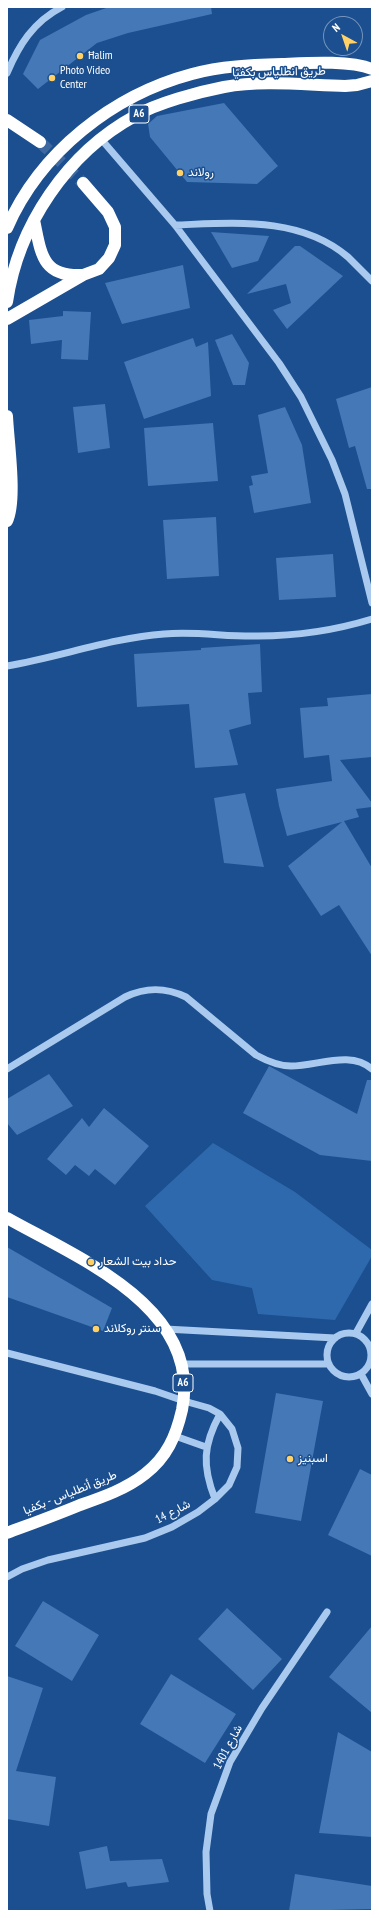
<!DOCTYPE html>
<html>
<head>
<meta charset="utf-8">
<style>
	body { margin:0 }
	#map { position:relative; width:379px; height:1918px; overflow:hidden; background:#1b4f8f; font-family:"PT Sans Narrow",sans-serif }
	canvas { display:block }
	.frame { position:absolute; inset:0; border:8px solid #fff; pointer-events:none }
	.north { position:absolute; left:323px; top:16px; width:40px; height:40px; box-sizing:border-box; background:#1b4f8f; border:1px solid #7695bc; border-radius:50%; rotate:320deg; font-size:11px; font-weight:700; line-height:16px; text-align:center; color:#fff }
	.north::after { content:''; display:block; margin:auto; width:14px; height:18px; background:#ffd166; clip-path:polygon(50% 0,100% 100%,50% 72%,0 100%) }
</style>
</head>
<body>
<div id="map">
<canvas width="379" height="1918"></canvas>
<div class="frame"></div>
<div class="north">N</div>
</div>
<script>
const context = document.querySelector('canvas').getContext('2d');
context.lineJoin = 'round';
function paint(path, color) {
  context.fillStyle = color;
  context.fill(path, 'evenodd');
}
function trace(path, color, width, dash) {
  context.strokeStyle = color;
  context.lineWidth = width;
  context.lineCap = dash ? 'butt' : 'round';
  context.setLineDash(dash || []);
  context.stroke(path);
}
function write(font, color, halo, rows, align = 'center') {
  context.font = font + ' "PT Sans Narrow",Vazirmatn,sans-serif';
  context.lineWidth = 3;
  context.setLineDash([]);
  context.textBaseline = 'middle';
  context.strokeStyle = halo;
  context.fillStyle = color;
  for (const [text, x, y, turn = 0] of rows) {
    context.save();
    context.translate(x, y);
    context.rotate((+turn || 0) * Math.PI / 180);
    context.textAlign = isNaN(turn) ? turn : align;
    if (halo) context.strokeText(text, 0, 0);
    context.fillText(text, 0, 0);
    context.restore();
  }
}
paint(new Path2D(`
	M 213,1143 L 295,1192 L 372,1250 L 372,1256 L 335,1320 L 258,1314 L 252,1288 L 212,1280 L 145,1206 Z`), '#2e69ad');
paint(new Path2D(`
	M 109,7 L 211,7 L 212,14 L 128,33 L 97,43 L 38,89 L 23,74 L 40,40 L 86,15 Z
	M 224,103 L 278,166 L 257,184 L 187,182 L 150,137 L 148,124 L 157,116 Z
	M 211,232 L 269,236 L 258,261 L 232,268 Z
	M 295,246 L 300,246 L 343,276 L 287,329 L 273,310 L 291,303 L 286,284 L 247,294 Z
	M 183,265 L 190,308 L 122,324 L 105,283 Z
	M 63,311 L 91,312 L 88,360 L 61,359 L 62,340 L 31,344 L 29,320 L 63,316 Z
	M 232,334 L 249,363 L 245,385 L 233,385 L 215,340 Z
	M 193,338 L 196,347 L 208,342 L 211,396 L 144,419 L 124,362 Z
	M 372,387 L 372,489 L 367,489 L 355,446 L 349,448 L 336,399 Z
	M 105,404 L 110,448 L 78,453 L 73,407 Z
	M 285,407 L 302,445 L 311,503 L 254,513 L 249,486 L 253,485 L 251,476 L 268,473 L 258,415 Z
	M 213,423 L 218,481 L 148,486 L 144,428 Z
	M 216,517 L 219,576 L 167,579 L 163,520 Z
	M 333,554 L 336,597 L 279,600 L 276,558 Z
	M 260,644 L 262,692 L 248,693 L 251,724 L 229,730 L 238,765 L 195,768 L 189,704 L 137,707 L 134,654 L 201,650 L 201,648 Z
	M 372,694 L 372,757 L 340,760 L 372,803 L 372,807 L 356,809 L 359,817 L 344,821 L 372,868 L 372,956 L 339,905 L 321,916 L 288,866 L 342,822 L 287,836 L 279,806 L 276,789 L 332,781 L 329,755 L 304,758 L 300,708 L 328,706 L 327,698 Z
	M 245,793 L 264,867 L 224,863 L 214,798 Z
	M 269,1066 L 357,1114 L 367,1080 L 372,1080 L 372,1161 L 320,1155 L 243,1113 Z
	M 49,1074 L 73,1106 L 17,1135 L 7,1123 L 7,1099 Z
	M 104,1108 L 149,1146 L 115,1185 L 95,1169 L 89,1176 L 75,1165 L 66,1175 L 47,1159 L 82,1118 L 89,1127 Z
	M 7,1247 L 112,1308 L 103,1331 L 7,1297 Z
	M 276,1393 L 323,1401 L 301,1521 L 255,1513 Z
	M 360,1469 L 372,1475 L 372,1556 L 328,1535 Z
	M 43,1601 L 99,1635 L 72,1681 L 15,1646 Z
	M 227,1608 L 282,1659 L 253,1690 L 198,1639 Z
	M 372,1626 L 372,1713 L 329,1677 Z
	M 171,1674 L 236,1714 L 205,1763 L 140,1724 Z
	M 7,1676 L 43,1688 L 16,1771 L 56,1777 L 49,1826 L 7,1819 Z
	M 338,1732 L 372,1752 L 372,1837 L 319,1833 Z
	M 107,1846 L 110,1861 L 162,1859 L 169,1882 L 128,1887 L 126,1882 L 86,1889 L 79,1852 Z
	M 295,1874 L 372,1886 L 372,1909 L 289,1911 Z`), '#4478b7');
trace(new Path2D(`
	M 40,142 L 83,183`), '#3d69a0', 12, [12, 6]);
trace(new Path2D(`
	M 7,73 C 19,45 33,22 62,7
	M 101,139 L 175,225 L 279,363 L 301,397 L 332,460 L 345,494 L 372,603
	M 175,225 C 234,223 300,216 348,257 C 356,265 364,273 372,281
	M 7,666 C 60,657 111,638 164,634 C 196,631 227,637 258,636 C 296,636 336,630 372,619
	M 7,1069 L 125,997 C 146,987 165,987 186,997 L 256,1055 C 267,1061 278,1066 291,1066 C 318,1066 350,1050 372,1069
	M 165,1329 L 335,1338
	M327 1355a22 22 0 1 1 44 0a22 22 0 1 1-44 0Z
	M 356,1333 L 372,1304
	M 7,1353 L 155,1391 L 184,1401 L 209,1408 L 220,1414 L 232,1429 L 238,1448 L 237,1467 L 229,1485 L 215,1499 L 198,1512 L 172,1527 L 145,1538 L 48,1560 L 22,1569 L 7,1577
	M 183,1364 L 329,1364
	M 361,1374 L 372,1394
	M 175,1436 L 206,1447
	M 215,1499 C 202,1466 203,1445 220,1414
	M 210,1911 L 207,1894 L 206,1852 L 211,1814 L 230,1762 L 262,1708 L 327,1612`), '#a9c9ee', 7);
trace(new Path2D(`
	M 7,120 L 40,142
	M 34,220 C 41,252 41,277 82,275
	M 7,228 C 40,152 113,95 192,74 C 221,66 251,65 282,64 C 306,63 349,60 372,69
	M 7,302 C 18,226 67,153 135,116 C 157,103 198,92 224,87 C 263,80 305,85 345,86 L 357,85 L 372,81
	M 7,319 L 83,275 L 99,269 L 109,258 L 115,245 L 115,227 L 108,212 L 83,183
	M 7,416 C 8,441 17,500 7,521
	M 7,1218 C 78,1258 203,1308 182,1410 C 176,1436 167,1457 145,1474 C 126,1489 103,1497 80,1505 C 56,1515 31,1524 7,1533`), '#fff', 12);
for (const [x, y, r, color] of [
	[80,56,4,"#ffd166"],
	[52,78,4,"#ffd166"],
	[180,173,4,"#ffd166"],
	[91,1262,4,"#ffd166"],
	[96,1329,4,"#ffd166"],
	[290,1459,4,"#ffd166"]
]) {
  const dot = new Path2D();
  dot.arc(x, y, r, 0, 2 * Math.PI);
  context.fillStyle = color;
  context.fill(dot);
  trace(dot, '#1b4f8f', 1.5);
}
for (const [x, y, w] of [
	[139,114,20],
	[183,1383,20]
]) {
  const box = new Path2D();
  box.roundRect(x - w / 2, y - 9, w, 18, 3);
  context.fillStyle = '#1b4f8f';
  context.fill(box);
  trace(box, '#fff', 1);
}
write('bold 11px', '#fff', null, [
	["A6",139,114],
	["A6",183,1383]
]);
write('12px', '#fff', '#1b4f8f', [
	["Ħalim",88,56],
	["Photo Video",60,71],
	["Center",60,85],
	["رولاند",188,173],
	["حداد بيت الشعار",99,1262],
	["سنتر روكلاند",104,1329],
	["اسبنيز",298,1459]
], 'left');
write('12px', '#fff', '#1b4f8f', [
	["طريق انطلياس بكفيّا",279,72,-1],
	["طريق أنطلياس - بكفيا",70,1493,-22],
	["شارع 14",173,1512,-28],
	["شارع 1401",228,1747,-62]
]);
</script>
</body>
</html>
